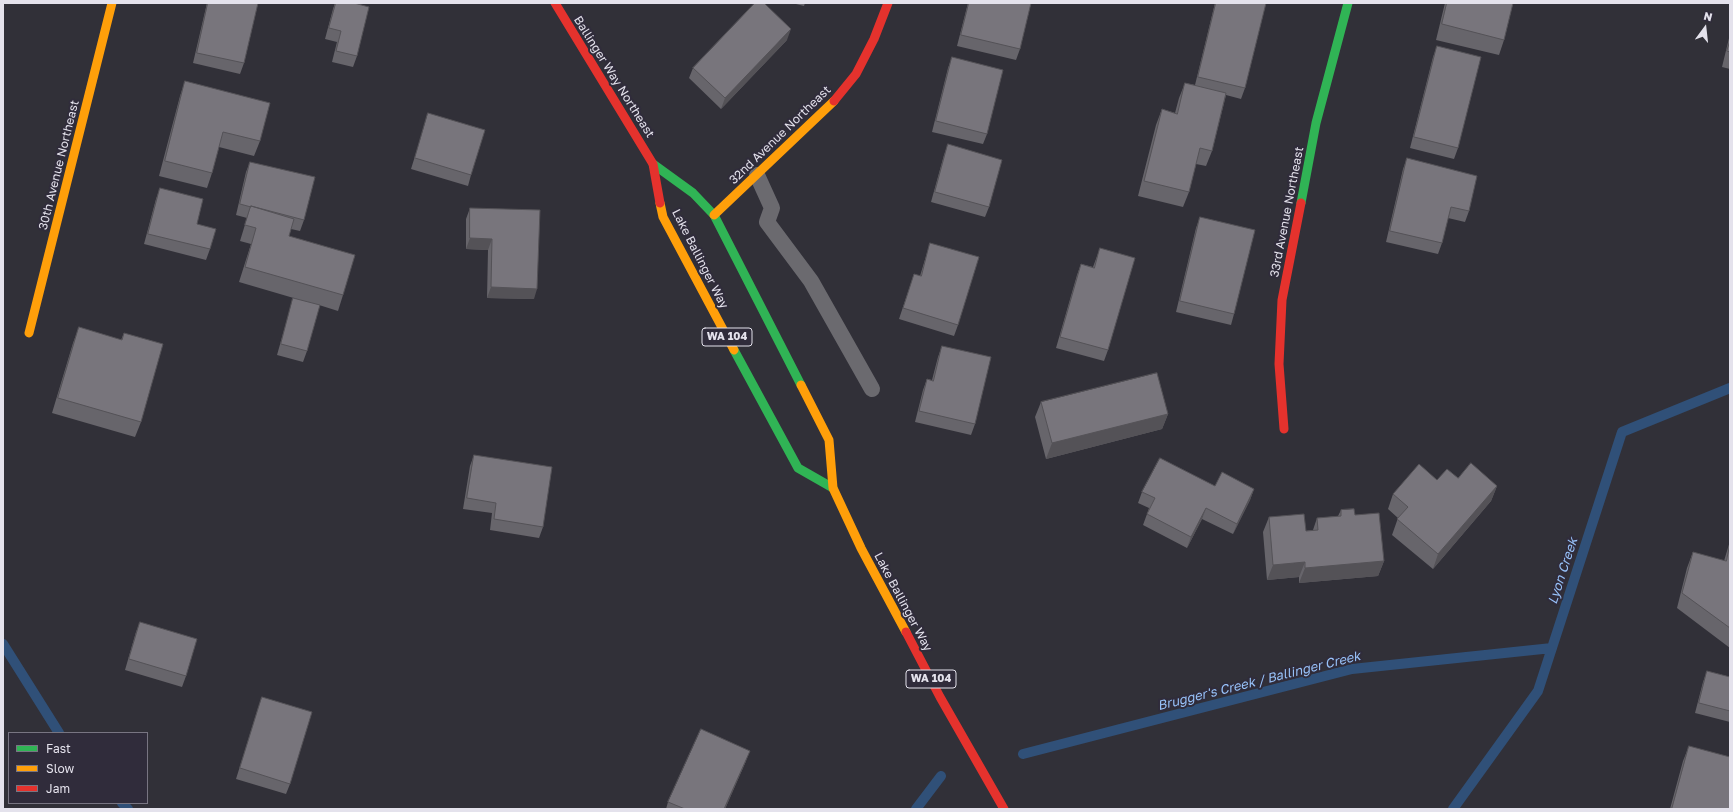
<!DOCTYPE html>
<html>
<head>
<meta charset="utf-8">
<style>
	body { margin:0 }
	#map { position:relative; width:1733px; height:812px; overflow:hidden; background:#313038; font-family:"Golos Text",sans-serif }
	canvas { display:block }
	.frame { position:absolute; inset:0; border:4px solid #e4e2ec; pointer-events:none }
	.legend { position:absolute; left:8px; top:732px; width:140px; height:72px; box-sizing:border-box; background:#302c3b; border:1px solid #787582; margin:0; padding:5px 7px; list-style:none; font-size:12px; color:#e4e2ec }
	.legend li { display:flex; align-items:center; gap:8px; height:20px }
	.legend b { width:20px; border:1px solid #787582 }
	.north { position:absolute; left:1685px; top:8px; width:40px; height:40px; -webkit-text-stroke:3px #302c3b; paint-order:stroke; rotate:15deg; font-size:11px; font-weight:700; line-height:16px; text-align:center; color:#e4e2ec }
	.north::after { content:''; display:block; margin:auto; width:14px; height:18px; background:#e4e2ec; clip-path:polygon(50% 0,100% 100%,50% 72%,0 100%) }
</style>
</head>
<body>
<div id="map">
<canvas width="1733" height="812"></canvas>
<div class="frame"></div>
<ul class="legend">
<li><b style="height:5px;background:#30b455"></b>Fast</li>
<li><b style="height:5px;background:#ff9f0a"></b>Slow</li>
<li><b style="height:5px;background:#e5322d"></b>Jam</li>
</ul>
<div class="north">N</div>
</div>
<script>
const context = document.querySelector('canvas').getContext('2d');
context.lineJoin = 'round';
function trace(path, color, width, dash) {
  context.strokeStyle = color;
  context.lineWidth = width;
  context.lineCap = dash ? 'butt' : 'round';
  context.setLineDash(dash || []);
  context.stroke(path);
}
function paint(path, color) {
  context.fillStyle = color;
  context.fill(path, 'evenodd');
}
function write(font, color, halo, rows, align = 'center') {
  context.font = font + ' "Golos Text",sans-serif';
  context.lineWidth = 4;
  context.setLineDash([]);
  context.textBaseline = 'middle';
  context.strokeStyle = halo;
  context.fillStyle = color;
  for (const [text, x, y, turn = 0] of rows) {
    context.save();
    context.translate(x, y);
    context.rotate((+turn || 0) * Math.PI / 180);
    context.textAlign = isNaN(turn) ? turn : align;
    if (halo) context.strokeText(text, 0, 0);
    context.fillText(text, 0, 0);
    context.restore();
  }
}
trace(new Path2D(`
	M 3,644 L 59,733
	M 1023,754 L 1352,669 L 1552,648
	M 122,803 L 128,809
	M 916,809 L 941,776
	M 1453,809 L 1538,691 L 1622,432 L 1730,388`), '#305078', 10);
trace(new Path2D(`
	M 757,175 L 772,208 L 767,222 L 811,281 L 872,389`), '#6b6a6f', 16);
trace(new Path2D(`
	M 653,164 L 693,193 L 714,215 L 801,385
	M 1301,203 L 1316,123 L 1348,3
	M 734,350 L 798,468 L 833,488`), '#30b455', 9);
trace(new Path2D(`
	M 660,203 L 663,217 L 734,350
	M 714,215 L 834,101
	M 29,333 L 112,3
	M 801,385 L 829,440 L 833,488 L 861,548 L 906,632`), '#ff9f0a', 9);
trace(new Path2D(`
	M 555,3 L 653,164 L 660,203
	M 834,101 L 856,74 L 874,39 L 888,3
	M 1284,429 L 1279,364 L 1282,300 L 1301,203
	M 906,632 L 940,697 L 1004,809`), '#e5322d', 9);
paint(new Path2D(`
	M 207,3 L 258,3 L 244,63 L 240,74 L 193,63 Z
	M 335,3 L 354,3 L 357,56 L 353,67 L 332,62 L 337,42 L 325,39 L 333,9 Z
	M 792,3 L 805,3 L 804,6 Z
	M 968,3 L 1031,3 L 1020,49 L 1016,60 L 957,46 Z
	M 1215,3 L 1266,3 L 1245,88 L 1241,99 L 1226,95 L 1212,151 L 1206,166 L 1196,164 L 1189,192 L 1183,207 L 1138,196 L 1156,125 L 1162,109 L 1175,113 L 1179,98 L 1185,83 L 1195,85 Z
	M 1445,3 L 1513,3 L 1504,40 L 1499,55 L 1436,40 Z
	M 1730,34 L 1730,69 L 1722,67 Z
	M 787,40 L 721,109 L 689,78 L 693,68 Z
	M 1437,46 L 1458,148 L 1454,159 L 1410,148 L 1433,57 Z
	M 952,57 L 987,134 L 983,144 L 932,132 L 948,68 Z
	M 185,81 L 260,141 L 254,156 L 219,147 L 212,173 L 207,188 L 159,176 L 180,96 Z
	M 428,113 L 471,175 L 468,186 L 411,169 L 425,124 Z
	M 948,144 L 989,207 L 985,217 L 931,202 L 944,155 Z
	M 1407,158 L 1469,211 L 1465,222 L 1448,218 L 1442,243 L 1438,254 L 1386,242 L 1403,169 Z
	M 250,162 L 304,220 L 300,231 L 291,229 L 289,236 L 343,295 L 338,311 L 319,305 L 307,351 L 303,362 L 277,355 L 290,309 L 293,298 L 314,304 L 239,282 L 251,244 L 240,241 L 247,218 L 236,215 L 246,172 Z
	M 160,188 L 197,224 L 210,249 L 206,260 L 144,244 L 156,199 Z
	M 470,208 L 534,299 L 487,298 L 488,250 L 466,249 L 466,219 Z
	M 1200,217 L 1234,314 L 1231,325 L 1176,312 L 1196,228 Z
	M 930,243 L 958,325 L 954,336 L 899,319 L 914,274 L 920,276 Z
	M 1100,248 L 1108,350 L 1104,361 L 1056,348 L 1077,275 L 1081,264 L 1093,267 Z
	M 79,327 L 121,340 L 124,333 L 141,422 L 135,437 L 52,413 L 73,343 Z
	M 942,346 L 975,424 L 971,435 L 915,422 L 923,390 L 927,379 L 932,380 L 938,357 Z
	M 1041,402 L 1168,414 L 1162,429 L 1046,459 L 1035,417 Z
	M 474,455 L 543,527 L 539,538 L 490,530 L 492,513 L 463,509 L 470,466 Z
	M 1458,478 L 1497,486 L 1491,501 L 1433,569 L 1392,535 L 1398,518 L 1388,509 L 1393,494 L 1437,480 Z
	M 1215,486 L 1254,489 L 1250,500 L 1233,534 L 1202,519 L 1187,548 L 1143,525 L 1147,514 L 1149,508 L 1138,503 L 1142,492 Z
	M 1341,510 L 1355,515 L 1384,561 L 1378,576 L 1299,583 L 1299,577 L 1267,580 L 1263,532 L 1269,517 L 1306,531 L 1313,530 L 1317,518 L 1338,516 Z
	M 1730,541 L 1730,648 L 1677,608 L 1687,568 L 1693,552 L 1724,561 Z
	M 140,622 L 186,676 L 182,687 L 125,670 L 136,632 Z
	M 1707,671 L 1730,677 L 1730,722 L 1695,713 L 1703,682 Z
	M 262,697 L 290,784 L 286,794 L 236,779 L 258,708 Z
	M 1689,746 L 1730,809 L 1670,809 L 1683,761 Z
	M 746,761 L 725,809 L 666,809 L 668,802 Z`), '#67656b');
paint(new Path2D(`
	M 791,29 L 787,40 L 721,109 L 725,98 Z
	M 470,238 L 492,239 L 488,250 L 466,249 Z
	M 491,287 L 537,289 L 534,299 L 487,298 Z
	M 1168,414 L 1162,429 L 1046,459 L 1052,443 Z
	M 1497,486 L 1491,501 L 1433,569 L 1438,554 Z
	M 1254,489 L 1250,500 L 1233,534 L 1237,524 Z
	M 1206,508 L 1202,519 L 1187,548 L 1191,537 Z
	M 1384,561 L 1378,576 L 1299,583 L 1305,568 Z
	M 1305,562 L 1299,577 L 1267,580 L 1273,565 Z
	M 750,751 L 746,761 L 725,809 L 724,809 Z`), '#545257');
const building = new Path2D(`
	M 208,3 L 258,3 L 244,63 L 197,53 Z
	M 336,3 L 354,3 L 369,7 L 357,56 L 336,51 L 341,31 L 329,28 Z
	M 755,3 L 764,3 L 791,29 L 725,98 L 693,68 Z
	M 969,3 L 1031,3 L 1020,49 L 961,35 Z
	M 1216,3 L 1266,3 L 1245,88 L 1198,77 Z
	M 1447,3 L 1513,3 L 1504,40 L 1442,24 Z
	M 1730,41 L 1730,52 L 1727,51 Z
	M 1437,46 L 1481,57 L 1458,148 L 1414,137 Z
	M 952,57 L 1003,70 L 987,134 L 936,121 Z
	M 185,81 L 270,103 L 260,141 L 223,132 L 212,173 L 165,161 Z
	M 1185,83 L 1226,93 L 1212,151 L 1200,148 L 1189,192 L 1144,181 L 1162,109 L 1177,114 Z
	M 428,113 L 485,130 L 471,175 L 415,158 Z
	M 948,144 L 1002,160 L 989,207 L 935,192 Z
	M 1407,158 L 1477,176 L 1469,211 L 1451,207 L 1442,243 L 1390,231 Z
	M 250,162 L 315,177 L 304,220 L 251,206 L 251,207 L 240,204 Z
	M 160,188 L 203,199 L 197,224 L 216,229 L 210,249 L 148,234 Z
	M 251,206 L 294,219 L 289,236 L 355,255 L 343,295 L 245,267 L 256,228 L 245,225 Z
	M 470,208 L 540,210 L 537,289 L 491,287 L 492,239 L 470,238 Z
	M 1200,217 L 1255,230 L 1234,314 L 1180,301 Z
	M 930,243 L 979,257 L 958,325 L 903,308 L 914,274 L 921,276 Z
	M 1100,248 L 1135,258 L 1108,350 L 1060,337 L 1081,264 L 1094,268 Z
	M 293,298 L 320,305 L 307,351 L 281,344 Z
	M 79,327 L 122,340 L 124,333 L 163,344 L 141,422 L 58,398 Z
	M 942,346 L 991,357 L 975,424 L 919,411 L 927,379 L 933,381 Z
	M 1157,373 L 1168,414 L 1052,443 L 1041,402 Z
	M 474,455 L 552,467 L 543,527 L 494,519 L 496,503 L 467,498 Z
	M 1160,458 L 1215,486 L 1222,472 L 1254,489 L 1237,524 L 1206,508 L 1191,537 L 1147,514 L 1155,498 L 1142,492 Z
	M 1471,463 L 1497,486 L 1438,554 L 1397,519 L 1408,507 L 1393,494 L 1419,464 L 1437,480 L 1447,469 L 1458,478 Z
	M 1354,509 L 1355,515 L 1379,513 L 1384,561 L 1305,568 L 1305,562 L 1273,565 L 1269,517 L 1304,514 L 1306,531 L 1318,530 L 1317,518 L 1341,516 L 1341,510 Z
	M 1730,544 L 1730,628 L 1682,593 L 1693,552 L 1726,561 Z
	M 140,622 L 197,639 L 186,676 L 129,659 Z
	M 1707,671 L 1730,677 L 1730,711 L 1699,703 Z
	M 262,697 L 312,712 L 290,784 L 240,768 Z
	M 701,729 L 750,751 L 724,809 L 685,809 L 668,802 Z
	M 1689,746 L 1730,757 L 1730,809 L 1672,809 Z`);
paint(building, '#78757c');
trace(building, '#545257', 1);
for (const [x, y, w] of [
	[727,337,50],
	[931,679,50]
]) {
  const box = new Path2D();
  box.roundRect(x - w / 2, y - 9, w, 18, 3);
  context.fillStyle = '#302c3b';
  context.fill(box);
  trace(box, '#e4e2ec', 1);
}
write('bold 11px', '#e4e2ec', null, [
	["WA 104",727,337],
	["WA 104",931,679]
]);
write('12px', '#e4e2ec', '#302c3b', [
	["Ballinger Way Northeast",614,77,58],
	["32nd Avenue Northeast",780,135,-44],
	["30th Avenue Northeast",59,165,-76],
	["33rd Avenue Northeast",1287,212,-79],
	["Lake Ballinger Way",700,259,63],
	["Lake Ballinger Way",903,602,62]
]);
write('italic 13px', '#97c1f8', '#302c3b', [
	["Lyon Creek",1563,571,-72],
	["Brugger's Creek / Ballinger Creek",1259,681,-14]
]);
</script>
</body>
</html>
